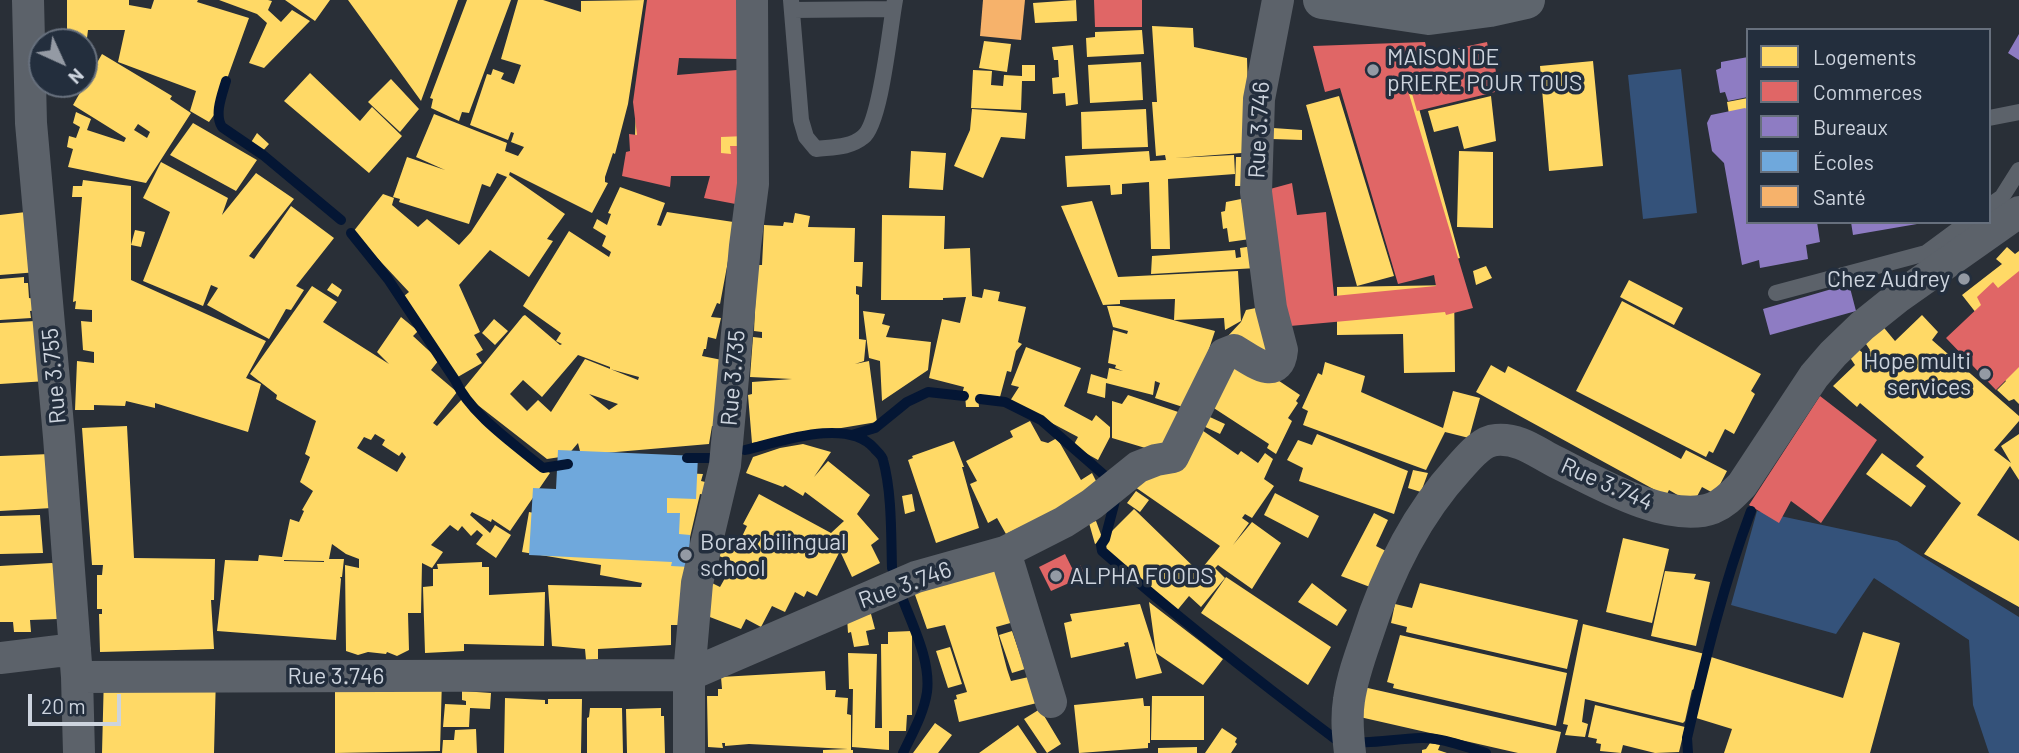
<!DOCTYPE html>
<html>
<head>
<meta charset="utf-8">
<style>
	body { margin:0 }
	#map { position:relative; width:2019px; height:753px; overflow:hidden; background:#292f37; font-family:Barlow,sans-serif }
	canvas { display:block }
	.legend { position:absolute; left:1746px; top:28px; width:245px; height:196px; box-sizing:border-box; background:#232e3d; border:2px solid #67707d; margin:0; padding:9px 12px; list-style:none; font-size:21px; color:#cdd4de }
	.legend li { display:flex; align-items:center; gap:14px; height:35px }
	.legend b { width:35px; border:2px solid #67707d }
	.north { position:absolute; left:28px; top:28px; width:70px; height:70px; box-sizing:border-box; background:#232e3d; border:2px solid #67707d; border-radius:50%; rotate:135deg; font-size:19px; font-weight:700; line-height:28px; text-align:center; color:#cdd4de }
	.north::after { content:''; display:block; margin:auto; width:24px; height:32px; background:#949aa4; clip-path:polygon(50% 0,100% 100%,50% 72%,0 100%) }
	.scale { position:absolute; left:28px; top:694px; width:93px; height:32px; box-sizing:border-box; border:4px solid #cdd4de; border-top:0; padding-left:9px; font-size:21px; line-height:24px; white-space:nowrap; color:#cdd4de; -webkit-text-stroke:5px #232e3d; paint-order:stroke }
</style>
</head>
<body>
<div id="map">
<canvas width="2019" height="753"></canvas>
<ul class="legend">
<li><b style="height:19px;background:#ffd966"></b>Logements</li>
<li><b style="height:19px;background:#e06666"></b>Commerces</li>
<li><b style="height:19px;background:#8e7cc3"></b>Bureaux</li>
<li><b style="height:19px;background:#6fa8dc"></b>Écoles</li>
<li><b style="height:19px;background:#f6b26b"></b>Santé</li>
</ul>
<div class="north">N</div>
<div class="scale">20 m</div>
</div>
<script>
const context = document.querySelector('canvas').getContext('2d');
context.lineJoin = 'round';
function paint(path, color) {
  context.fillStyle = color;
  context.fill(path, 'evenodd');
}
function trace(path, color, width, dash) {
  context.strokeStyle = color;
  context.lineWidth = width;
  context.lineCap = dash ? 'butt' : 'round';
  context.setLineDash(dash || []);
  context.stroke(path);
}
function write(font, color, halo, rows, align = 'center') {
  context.font = font + ' Barlow,sans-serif';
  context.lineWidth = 7;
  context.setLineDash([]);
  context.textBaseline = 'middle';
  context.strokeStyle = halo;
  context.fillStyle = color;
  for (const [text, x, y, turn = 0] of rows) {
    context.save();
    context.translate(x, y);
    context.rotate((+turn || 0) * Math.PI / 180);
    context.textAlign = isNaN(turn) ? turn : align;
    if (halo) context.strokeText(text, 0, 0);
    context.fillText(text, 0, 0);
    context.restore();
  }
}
paint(new Path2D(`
	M 1681,69 L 1697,213 L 1643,219 L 1628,75 Z
	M 1757,511 L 1897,541 L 2019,617 L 2019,753 L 1989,753 L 1973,705 L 1969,640 L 1874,578 L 1836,634 L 1731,605 Z`), '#34527a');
paint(new Path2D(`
	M 67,0 L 129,0 L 129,5 L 151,9 L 154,0 L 198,0 L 197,2 L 249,18 L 214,115 L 209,122 L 190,111 L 196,91 L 118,62 L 125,30 L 88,30 L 87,38 L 67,37 Z
	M 219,0 L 268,0 L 272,1 L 268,10 L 281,22 L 292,10 L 310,21 L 264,68 L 249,63 L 267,23 L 257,14 Z
	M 285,0 L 330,0 L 315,21 Z
	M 348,0 L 458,0 L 421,101 Z
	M 467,0 L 511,0 L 469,113 L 462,112 L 459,121 L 431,108 L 433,99 L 430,98 Z
	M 518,0 L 543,0 L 581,12 L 581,1 L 644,0 L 628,104 L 615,154 L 613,153 L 605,177 L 605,182 L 608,183 L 592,213 L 510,172 L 509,175 L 565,214 L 547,239 L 553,241 L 529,277 L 490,250 L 459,285 L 480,332 L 474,335 L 483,350 L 476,354 L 482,363 L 456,378 L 404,296 L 409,292 L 353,232 L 383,194 L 394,198 L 392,205 L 418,227 L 427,219 L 459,245 L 471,232 L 507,177 L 497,173 L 490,187 L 482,184 L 469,224 L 399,202 L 400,199 L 393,197 L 407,157 L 445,170 L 416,157 L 434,114 L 507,143 L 505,151 L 518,156 L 524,147 L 511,142 L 514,133 L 511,132 L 508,140 L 470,125 L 487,74 L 491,75 L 493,69 L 504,73 L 501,79 L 514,84 L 521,65 L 501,59 Z
	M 1076,0 L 1077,21 L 1035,23 L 1033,3 Z
	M 1152,26 L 1193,28 L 1194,47 L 1247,58 L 1248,96 L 1242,153 L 1175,158 L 1234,155 L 1235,174 L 1168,179 L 1170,249 L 1151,249 L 1149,182 L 1122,184 L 1122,194 L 1111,195 L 1110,185 L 1067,187 L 1065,156 L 1149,151 L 1150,161 L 1166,160 L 1165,155 L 1156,156 L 1152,102 L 1157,102 Z
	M 1142,30 L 1144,54 L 1087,57 L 1086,38 L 1095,37 L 1095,32 Z
	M 984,41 L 1011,44 L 1007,72 L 979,68 Z
	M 1073,45 L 1078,104 L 1066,106 L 1065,93 L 1053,94 L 1052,78 L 1059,77 L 1058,60 L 1054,60 L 1052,47 Z
	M 102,54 L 172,96 L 170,99 L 191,113 L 146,183 L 68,167 L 73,149 L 67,147 L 69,136 L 76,138 L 80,127 L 73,123 L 76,112 L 91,119 L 87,130 L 124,142 L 126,138 L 73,105 ZM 138,124 L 150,132 L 147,138 L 134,130 Z
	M 1593,61 L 1603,166 L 1549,171 L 1540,66 Z
	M 1141,62 L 1143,100 L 1090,103 L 1088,65 Z
	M 1022,65 L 1035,65 L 1035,81 L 1022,81 L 1021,110 L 971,108 L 973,70 L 992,71 L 991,85 L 1003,86 L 1004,75 L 1022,76 Z
	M 310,73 L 360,121 L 372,107 L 402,136 L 369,173 L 284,101 Z
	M 391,79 L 419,109 L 400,132 L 368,102 Z
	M 1412,83 L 1460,258 L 1405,273 L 1357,99 Z
	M 1339,96 L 1394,276 L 1357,286 L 1306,105 Z
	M 1491,96 L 1496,141 L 1464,149 L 1458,126 L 1434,132 L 1428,111 Z
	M 1748,98 L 1748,204 L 1744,205 L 1727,102 Z
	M 636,104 L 747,104 L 746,181 L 724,180 L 724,169 L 634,169 Z
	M 972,109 L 1027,113 L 1025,139 L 1001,137 L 983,178 L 954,166 L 970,130 Z
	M 1146,109 L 1148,147 L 1082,149 L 1081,112 Z
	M 193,123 L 257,160 L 236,191 L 170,155 Z
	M 1273,128 L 1302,130 L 1302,140 L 1272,139 Z
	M 257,133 L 269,144 L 261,153 L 250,144 Z
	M 911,151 L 946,153 L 943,190 L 909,188 Z
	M 1459,151 L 1493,152 L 1493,228 L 1457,227 Z
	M 1236,157 L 1250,157 L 1249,186 L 1235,186 Z
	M 161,162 L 228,198 L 222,215 L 256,173 L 294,199 L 249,256 L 254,259 L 291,206 L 334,238 L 296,286 L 304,290 L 291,310 L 286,309 L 269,339 L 207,305 L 218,288 L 211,285 L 203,306 L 143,281 L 170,212 L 143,198 Z
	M 83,180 L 131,186 L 131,245 L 135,230 L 145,232 L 141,247 L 131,245 L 131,280 L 266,341 L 246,378 L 261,384 L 248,432 L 155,403 L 155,408 L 126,401 L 125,406 L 94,405 L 94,410 L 75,410 L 77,361 L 94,363 L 94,352 L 83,350 L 81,321 L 92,322 L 92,310 L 75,309 L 76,301 L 73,302 L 82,197 L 72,197 L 73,186 L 82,186 Z
	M 620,187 L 665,203 L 657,225 L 661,226 L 667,212 L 740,223 L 738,262 L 728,261 L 720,304 L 717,303 L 711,317 L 721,318 L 716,339 L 708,337 L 706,349 L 704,349 L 702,356 L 722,360 L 721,428 L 712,426 L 709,444 L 581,455 L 578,443 L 567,456 L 547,459 L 461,392 L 523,316 L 525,315 L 560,345 L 562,344 L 556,341 L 561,333 L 523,306 L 569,231 L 609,257 L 611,252 L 602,246 L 606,236 L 593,228 L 597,219 L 607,225 L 611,214 L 608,213 ZM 578,355 L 610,367 L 610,369 L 639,377 L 638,380 L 585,359 L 551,412 L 538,400 L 527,411 L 510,394 L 523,380 L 542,397 ZM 589,394 L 618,404 L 609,410 Z
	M 1241,199 L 1250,239 L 1229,242 L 1227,228 L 1223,229 L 1221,212 L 1225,211 L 1226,202 Z
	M 1092,201 L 1118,277 L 1238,271 L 1241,321 L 1225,330 L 1224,318 L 1174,320 L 1175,299 L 1120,300 L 1120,304 L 1103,305 L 1061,206 Z
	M 26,212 L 38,272 L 0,275 L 0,215 Z
	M 795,213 L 810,216 L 808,227 L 855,228 L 854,262 L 863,262 L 862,287 L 856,286 L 856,294 L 859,295 L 859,339 L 866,340 L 864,361 L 855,364 L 869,361 L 877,422 L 752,443 L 748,395 L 752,394 L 752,382 L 792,379 L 750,377 L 753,337 L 762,338 L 762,332 L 754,331 L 757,265 L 762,265 L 764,225 L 783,226 L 784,222 L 793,223 Z
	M 882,215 L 945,216 L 944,249 L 970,248 L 972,296 L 982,298 L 984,289 L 1000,292 L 998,301 L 1026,307 L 1018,342 L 1022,344 L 1016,351 L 1011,372 L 1007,371 L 1000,397 L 978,397 L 979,407 L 966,407 L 965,395 L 962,394 L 964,387 L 929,378 L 942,319 L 960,323 L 966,297 L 943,298 L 943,300 L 881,300 Z
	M 1253,246 L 1257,268 L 1151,274 L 1152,256 L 1235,250 L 1236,258 L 1241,257 L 1240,248 Z
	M 2007,247 L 2015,254 L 2019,251 L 2019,333 L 2002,346 L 1962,295 L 2002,264 L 1996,259 Z
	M 1486,266 L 1492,278 L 1476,285 L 1473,271 Z
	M 24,277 L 24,283 L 28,283 L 29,298 L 36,299 L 37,310 L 30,311 L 31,318 L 0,320 L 0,279 Z
	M 1629,280 L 1683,308 L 1674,325 L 1620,297 Z
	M 332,283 L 342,290 L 338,297 L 327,290 Z
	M 1454,285 L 1455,372 L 1404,373 L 1403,334 L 1337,335 L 1337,287 Z
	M 312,286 L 337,302 L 323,322 L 389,364 L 377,352 L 401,317 L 418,331 L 413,336 L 439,360 L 431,370 L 457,392 L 433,423 L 437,426 L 462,399 L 514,449 L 550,473 L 510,531 L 492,519 L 491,522 L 472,512 L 470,515 L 490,533 L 495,525 L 511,535 L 496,558 L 476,544 L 483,535 L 477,530 L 471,536 L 462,526 L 458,531 L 450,525 L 431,545 L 443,552 L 432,568 L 422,563 L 421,613 L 408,613 L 409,650 L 397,656 L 387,652 L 386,654 L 368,652 L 358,655 L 346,651 L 345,565 L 359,568 L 359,559 L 346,554 L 332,544 L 329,559 L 344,559 L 342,577 L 340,577 L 341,579 L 336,640 L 217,631 L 225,560 L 258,561 L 259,555 L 282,557 L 290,519 L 299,522 L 304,511 L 302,510 L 313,491 L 300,482 L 310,457 L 305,454 L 316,421 L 276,399 L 277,395 L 250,374 ZM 375,434 L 385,440 L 382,445 L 399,456 L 402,452 L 406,457 L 397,472 L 357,448 L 364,437 L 371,440 ZM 284,560 L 324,561 L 324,562 L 284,561 Z
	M 1622,301 L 1761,374 L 1751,391 L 1755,394 L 1734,434 L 1725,429 L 1713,453 L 1709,451 L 1706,457 L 1576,391 Z
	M 1107,306 L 1120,306 L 1215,331 L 1189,409 L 1155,398 L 1160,383 L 1155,381 L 1153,395 L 1106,383 L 1105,398 L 1087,393 L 1091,374 L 1107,379 L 1109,368 L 1123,371 L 1115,368 L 1116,365 L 1108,363 L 1113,330 L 1127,334 L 1128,331 L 1113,327 Z
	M 1266,306 L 1266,360 L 1227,337 L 1241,322 L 1246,310 Z
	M 863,311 L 885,314 L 882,324 L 890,326 L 886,337 L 931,342 L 928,370 L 882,401 L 880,361 L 869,358 Z
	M 1922,315 L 1938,332 L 1932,340 L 2019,416 L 2019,421 L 1994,450 L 2011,463 L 2001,446 L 2019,434 L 2019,480 L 2010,466 L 1977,515 L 2019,541 L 2019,607 L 1924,554 L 1961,503 L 1916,466 L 1924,457 L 1860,403 L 1857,407 L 1833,386 L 1855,365 L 1849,356 L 1856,347 L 1865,355 L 1870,350 L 1864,341 L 1880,323 L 1895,341 Z
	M 494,319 L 508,331 L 495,345 L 482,333 Z
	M 35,321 L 47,381 L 0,384 L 0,323 Z
	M 1026,347 L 1081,368 L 1064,406 L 1092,421 L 1096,415 L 1110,427 L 1110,437 L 1098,460 L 1073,446 L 1078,437 L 1010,401 L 1019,387 L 1011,385 Z
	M 1236,352 L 1300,395 L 1296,401 L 1298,403 L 1288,418 L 1292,421 L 1276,454 L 1267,448 L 1269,444 L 1203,401 Z
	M 2019,361 L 2019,404 L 2014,399 L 2009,401 L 1997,390 L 2006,381 L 2002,377 Z
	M 1325,362 L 1365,376 L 1361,392 L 1443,428 L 1453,391 L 1480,398 L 1469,438 L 1445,432 L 1426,470 L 1303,425 L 1308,411 L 1302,408 L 1318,373 L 1322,375 Z
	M 1491,365 L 1505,373 L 1508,366 L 1681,459 L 1686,450 L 1727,471 L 1715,494 L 1702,487 L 1693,504 L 1669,490 L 1666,496 L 1476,392 Z
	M 1128,395 L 1187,415 L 1172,456 L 1112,438 L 1112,401 L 1122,404 Z
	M 1199,412 L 1225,424 L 1220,434 L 1195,422 Z
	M 1030,421 L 1041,441 L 1048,443 L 1057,438 L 1081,480 L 1092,473 L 1100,489 L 1006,534 L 997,518 L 988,523 L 970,484 L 977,481 L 966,461 L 1013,437 L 1010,431 Z
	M 127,426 L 134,558 L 215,559 L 214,600 L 211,600 L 214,649 L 100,652 L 99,614 L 102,614 L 102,609 L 97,609 L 97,575 L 102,575 L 103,565 L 92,565 L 82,428 Z
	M 1196,426 L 1238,455 L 1241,451 L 1258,463 L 1265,453 L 1273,459 L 1264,479 L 1274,486 L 1252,518 L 1245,514 L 1242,518 L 1249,523 L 1233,545 L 1252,522 L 1281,543 L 1252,589 L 1218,565 L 1215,568 L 1225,578 L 1201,607 L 1189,596 L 1175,613 L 1101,548 L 1104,544 L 1103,540 L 1095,544 L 1089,523 L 1096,521 L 1103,540 L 1134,509 L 1199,572 L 1220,546 L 1135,487 Z
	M 1317,434 L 1408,471 L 1394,514 L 1299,481 L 1303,468 L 1287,460 L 1298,440 L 1312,445 Z
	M 954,441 L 964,467 L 962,467 L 979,528 L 936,543 L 908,460 L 913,458 L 912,456 Z
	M 803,444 L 831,452 L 814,477 L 828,461 L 870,495 L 857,514 L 879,539 L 871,545 L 880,563 L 852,577 L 840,551 L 817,596 L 807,591 L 804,597 L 795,592 L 785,612 L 772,606 L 761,627 L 746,619 L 741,629 L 702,614 L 712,583 L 720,587 L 734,562 L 719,556 L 725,544 L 737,547 L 747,526 L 743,524 L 759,494 L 831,533 L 844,521 L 805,492 L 803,496 L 785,485 L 783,487 L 746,473 L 753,457 L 780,448 Z
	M 1882,453 L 1926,486 L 1911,507 L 1866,474 Z
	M 50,454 L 52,508 L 0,511 L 0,456 Z
	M 567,467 L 610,469 L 609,500 L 612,502 L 620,470 L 703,474 L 701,481 L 714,484 L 712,496 L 700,494 L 687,550 L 683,549 L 681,562 L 687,569 L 680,625 L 671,625 L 671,645 L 598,649 L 598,659 L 586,660 L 585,649 L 552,646 L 548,585 L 641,587 L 642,583 L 600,575 L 601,565 L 522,552 L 529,512 L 566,519 Z
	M 1413,470 L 1428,473 L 1421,492 L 1408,488 Z
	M 1136,491 L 1149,500 L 1140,512 L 1127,503 Z
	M 1275,493 L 1319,516 L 1308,538 L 1264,515 Z
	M 912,494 L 915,511 L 905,514 L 902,496 Z
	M 1374,513 L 1388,520 L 1376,546 L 1388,552 L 1370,587 L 1341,576 Z
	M 40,515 L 43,553 L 0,554 L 0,516 Z
	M 1623,538 L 1669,549 L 1652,623 L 1606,612 Z
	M 482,562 L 482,567 L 489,567 L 489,595 L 545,592 L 544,646 L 464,644 L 464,651 L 425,653 L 423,587 L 433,586 L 433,569 L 438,569 L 437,564 Z
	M 52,563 L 56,565 L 58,619 L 30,620 L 31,632 L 14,632 L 13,622 L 0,622 L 0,566 Z
	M 998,566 L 1014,622 L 996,627 L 1007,669 L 1011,681 L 1033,676 L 1037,703 L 959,722 L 954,700 L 957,699 L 956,695 L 967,692 L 945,625 L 927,629 L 914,592 Z
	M 1665,571 L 1696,574 L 1694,579 L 1710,582 L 1696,646 L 1651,636 Z
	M 1226,577 L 1331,647 L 1308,685 L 1201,613 Z
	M 1312,583 L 1347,610 L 1337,626 L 1298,602 Z
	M 1420,583 L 1578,620 L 1567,669 L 1406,632 L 1407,627 L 1391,623 L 1395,604 L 1412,608 Z
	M 1149,602 L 1223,659 L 1203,685 L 1156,653 Z
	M 1140,604 L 1162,673 L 1136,679 L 1128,642 L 1124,643 L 1125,646 L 1071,658 L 1064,623 L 1072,621 L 1070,614 Z
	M 871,614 L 875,629 L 866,631 L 869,645 L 854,647 L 851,632 L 848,633 L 847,617 Z
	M 1583,624 L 1705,654 L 1696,688 L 1692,690 L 1685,721 L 1683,723 L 1585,699 L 1582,722 L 1588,724 L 1585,737 L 1565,735 L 1568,725 L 1563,724 Z
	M 912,631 L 912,715 L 907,715 L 906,731 L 889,731 L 889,750 L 852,747 L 853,689 L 849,689 L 848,653 L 877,654 L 875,728 L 882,728 L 881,644 L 888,644 L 888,632 Z
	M 1012,631 L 1025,669 L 1012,673 L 999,635 Z
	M 1863,632 L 1900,643 L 1870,753 L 1724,753 L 1732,729 L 1693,717 L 1711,657 L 1843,698 Z
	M 1400,635 L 1567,673 L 1556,726 L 1393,688 L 1394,684 L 1387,682 Z
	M 950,647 L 962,684 L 948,688 L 936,651 Z
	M 825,671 L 826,690 L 836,690 L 835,697 L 848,698 L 847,714 L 851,715 L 851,750 L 853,750 L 853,753 L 823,753 L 823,750 L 848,749 L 749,744 L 725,746 L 725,743 L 722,743 L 723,748 L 708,747 L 707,696 L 718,696 L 718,689 L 722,689 L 721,677 Z
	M 104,674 L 216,675 L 214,753 L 102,753 Z
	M 339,678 L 442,679 L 440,751 L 335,753 L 335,692 L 338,692 Z
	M 1359,686 L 1561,732 L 1556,753 L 1518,753 L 1351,715 Z
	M 462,691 L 491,693 L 490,709 L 470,708 L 469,727 L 443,727 L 445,704 L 466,705 L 466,701 L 462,700 Z
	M 1152,696 L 1204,696 L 1204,740 L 1151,740 Z
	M 505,698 L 545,700 L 545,704 L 548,704 L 548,699 L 582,699 L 581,753 L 504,753 Z
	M 1143,698 L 1144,706 L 1150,706 L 1150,743 L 1148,743 L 1148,748 L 1079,753 L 1074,705 Z
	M 1595,705 L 1685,727 L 1679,752 L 1655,753 L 1623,745 L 1621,753 L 1600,751 L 1601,744 L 1596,743 L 1597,739 L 1588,737 Z
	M 590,708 L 622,708 L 623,753 L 587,753 L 587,718 L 589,717 Z
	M 661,708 L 661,716 L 664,716 L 665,753 L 627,753 L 626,709 Z
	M 1040,709 L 1061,744 L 1047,753 L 1024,719 Z
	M 935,723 L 952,735 L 938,753 L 913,753 Z
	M 1018,725 L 1037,753 L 979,753 Z
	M 1222,728 L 1237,738 L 1235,742 L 1237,744 L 1231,753 L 1205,753 Z
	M 476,729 L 477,753 L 442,753 L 443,740 L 454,740 L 455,730 Z
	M 1430,743 L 1440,745 L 1438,750 L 1447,753 L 1422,753 L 1422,750 L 1426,749 Z
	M 1197,747 L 1197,753 L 1158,753 L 1158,748 Z`), '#ffd966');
paint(new Path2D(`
	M 647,0 L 738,0 L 737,59 L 679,58 L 677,75 L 737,70 L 746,136 L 721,137 L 721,153 L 731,154 L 730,146 L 748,146 L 746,206 L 704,198 L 710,176 L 671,176 L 670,187 L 622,176 L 626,152 L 630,151 L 629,134 L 637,135 L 633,102 Z
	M 1094,0 L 1142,0 L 1142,27 L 1095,27 Z
	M 1425,42 L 1431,67 L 1455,62 L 1450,50 L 1487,42 L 1489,52 L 1492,51 L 1496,72 L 1490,73 L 1495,92 L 1417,111 L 1409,83 L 1406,84 L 1473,308 L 1446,315 L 1445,312 L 1279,327 L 1270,189 L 1292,183 L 1297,215 L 1326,212 L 1334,296 L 1436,286 L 1434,275 L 1398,284 L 1340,88 L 1325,92 L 1313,46 Z
	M 2019,271 L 2019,367 L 1996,390 L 1946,338 L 1981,305 L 1977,297 L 1993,282 L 1998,288 Z
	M 1820,396 L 1877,440 L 1821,523 L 1791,501 L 1779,523 L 1749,505 Z
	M 1065,554 L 1072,568 L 1080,565 L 1084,573 L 1077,576 L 1078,579 L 1051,591 L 1039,567 Z`), '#e06666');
paint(new Path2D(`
	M 2019,34 L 2019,60 L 2008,53 Z
	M 1748,57 L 1748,97 L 1728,101 L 1725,92 L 1720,93 L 1716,70 L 1721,68 L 1721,62 Z
	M 1745,108 L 1748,110 L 1748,222 L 1817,222 L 1820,242 L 1806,245 L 1808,259 L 1760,268 L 1759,260 L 1742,265 L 1724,163 L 1712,151 L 1707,123 L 1711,115 Z
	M 1851,222 L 1917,222 L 1917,224 L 1853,235 Z
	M 1849,284 L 1856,311 L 1770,335 L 1763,309 Z`), '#8e7cc3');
paint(new Path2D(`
	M 558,450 L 698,456 L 696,499 L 667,498 L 667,513 L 680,513 L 679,534 L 690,535 L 689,567 L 671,566 L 672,562 L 529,555 L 533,488 L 556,489 Z`), '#6fa8dc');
paint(new Path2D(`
	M 983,0 L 1025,0 L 1021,40 L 980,36 Z`), '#f6b26b');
trace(new Path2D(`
	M 226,81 C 222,95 214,114 222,127 L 263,155 L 341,220
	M 351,233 L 388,279 L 455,380 C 470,414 514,444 543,468 L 568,464
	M 980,399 L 1005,402 L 1041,420 L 1111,481
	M 852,435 L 875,428 L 907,402 L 928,392 L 964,396
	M 745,450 C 779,442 847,417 874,448 C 877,452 882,455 883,460 C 892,492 891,535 892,568
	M 687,458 L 708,458
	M 1116,497 L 1105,539 L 1101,545 L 1102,551 C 1178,618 1257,680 1338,741 C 1367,745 1391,739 1421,738 C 1442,737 1465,747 1486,753
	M 900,592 C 911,623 931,659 927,692 C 924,713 912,734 903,753
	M 1688,753 L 1687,738 C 1705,661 1723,585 1751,511`), '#041634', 10);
trace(new Path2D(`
	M 791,0 L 801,120 L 806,137 L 816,149 C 832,147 850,148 863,137 C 881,124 890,26 895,0
	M 792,10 L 893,9
	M 1989,118 L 2019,112
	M 1989,206 L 2002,197 L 2019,170
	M 1776,293 L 1926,253 L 1968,222`), '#5c626a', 16);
trace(new Path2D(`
	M 28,0 L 31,123 L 59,437 L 77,677 L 79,753
	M 1005,552 L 1051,702
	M 0,658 L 75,649
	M 77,677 L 689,675 L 916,577 L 1005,552 L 1064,522 L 1092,504 L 1138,467 L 1156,460 L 1173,457 L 1224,354 L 1234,350 C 1250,359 1279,384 1282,350 L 1271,308 L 1256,192 L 1259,99 L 1278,0
	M 689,753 L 689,675 L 697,583 L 725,465 L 745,246 L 753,184 L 752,0
	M 1350,753 C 1348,736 1346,718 1349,700 C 1352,679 1359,659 1366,639 C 1386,576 1414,517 1459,468 C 1468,458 1481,441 1496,440 C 1519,438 1535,451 1554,461 C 1594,481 1669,525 1713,508 C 1725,503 1733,494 1742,485 L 1814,376 L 1833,354 L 1862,326 L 1897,298 L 2019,212`), '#5c626a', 32);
trace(new Path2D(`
	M 1322,0 L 1429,16 L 1490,8 L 1526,0`), '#5e656d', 38);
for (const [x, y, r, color] of [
	[1373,70,7,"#949aa4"],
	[1964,279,7,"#949aa4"],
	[1985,374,7,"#949aa4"],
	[686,555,7,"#949aa4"],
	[1056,576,7,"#949aa4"]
]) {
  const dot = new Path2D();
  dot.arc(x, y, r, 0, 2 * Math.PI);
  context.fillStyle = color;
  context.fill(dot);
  trace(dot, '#232e3d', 2.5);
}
write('23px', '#cdd4de', '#232e3d', [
	["MAISON DE",1387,57],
	["pRIERE POUR TOUS",1387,83],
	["Chez Audrey",1950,279,"right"],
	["Hope multi",1971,361,"right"],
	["services",1971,387,"right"],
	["Borax bilingual",700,542],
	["school",700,568],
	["ALPHA FOODS",1070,576]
], 'left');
write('23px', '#cdd4de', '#232e3d', [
	["Rue 3.746",1259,130,-87],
	["Rue 3.755",54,376,-95],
	["Rue 3.735",733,378,-85],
	["Rue 3.744",1607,484,24],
	["Rue 3.746",905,585,-20],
	["Rue 3.746",336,676]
]);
</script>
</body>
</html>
